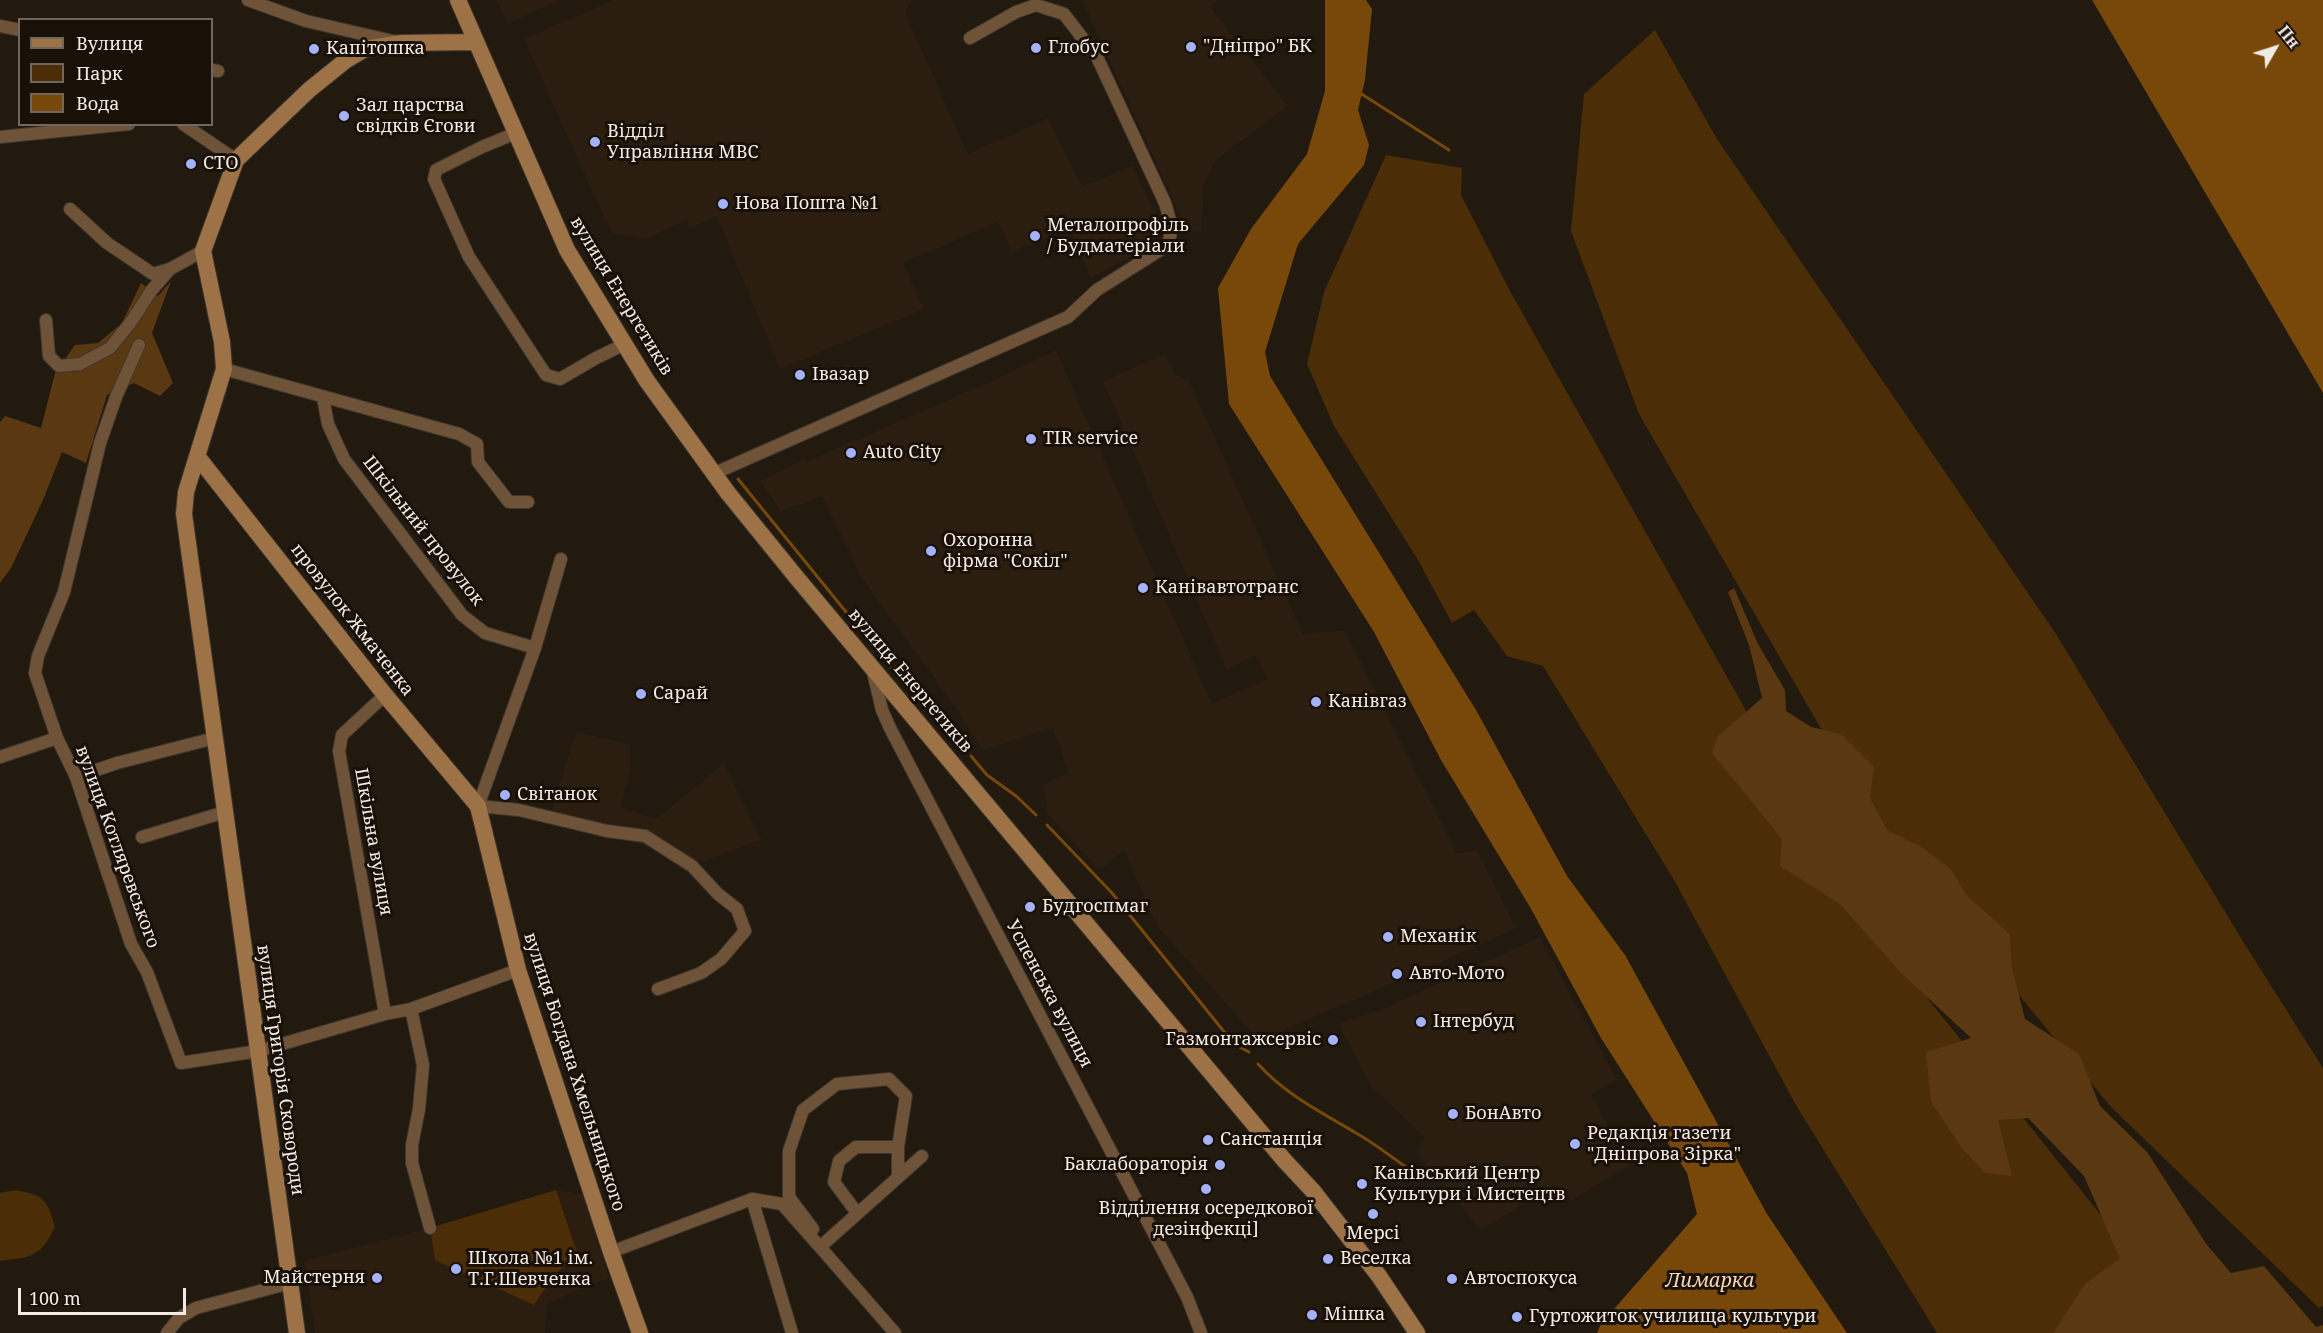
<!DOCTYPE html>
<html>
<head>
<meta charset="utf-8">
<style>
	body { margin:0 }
	#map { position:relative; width:2323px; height:1333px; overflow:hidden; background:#22190f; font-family:"Noto Serif",serif }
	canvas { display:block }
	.legend { position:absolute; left:18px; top:18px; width:195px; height:108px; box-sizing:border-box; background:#191007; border:2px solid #706860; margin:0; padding:8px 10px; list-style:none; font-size:18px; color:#f2ebe5 }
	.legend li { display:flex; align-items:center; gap:12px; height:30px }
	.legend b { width:30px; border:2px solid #706860 }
	.north { position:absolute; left:2245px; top:18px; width:60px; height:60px; -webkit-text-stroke:4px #191007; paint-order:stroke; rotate:51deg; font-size:16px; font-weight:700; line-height:24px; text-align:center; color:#f2ebe5 }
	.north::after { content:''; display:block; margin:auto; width:21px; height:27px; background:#f2ebe5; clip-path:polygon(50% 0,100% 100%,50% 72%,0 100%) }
	.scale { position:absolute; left:18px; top:1288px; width:168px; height:27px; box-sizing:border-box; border:3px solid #f2ebe5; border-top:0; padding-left:8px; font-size:18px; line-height:21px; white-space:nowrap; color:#f2ebe5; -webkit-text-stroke:4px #191007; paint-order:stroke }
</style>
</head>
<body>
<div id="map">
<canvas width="2323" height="1333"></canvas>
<ul class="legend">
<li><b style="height:8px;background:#9d7247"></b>Вулиця</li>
<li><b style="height:16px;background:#4b2d08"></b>Парк</li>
<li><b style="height:16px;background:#78480b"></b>Вода</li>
</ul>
<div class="north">Пн</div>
<div class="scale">100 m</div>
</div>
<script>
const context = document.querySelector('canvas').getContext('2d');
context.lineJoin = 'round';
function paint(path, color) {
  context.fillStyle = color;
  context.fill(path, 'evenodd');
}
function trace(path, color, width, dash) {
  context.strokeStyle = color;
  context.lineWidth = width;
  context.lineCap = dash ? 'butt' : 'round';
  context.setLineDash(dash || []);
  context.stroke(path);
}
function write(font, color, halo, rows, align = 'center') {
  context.font = font + ' "Noto Serif",serif';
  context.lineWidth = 6;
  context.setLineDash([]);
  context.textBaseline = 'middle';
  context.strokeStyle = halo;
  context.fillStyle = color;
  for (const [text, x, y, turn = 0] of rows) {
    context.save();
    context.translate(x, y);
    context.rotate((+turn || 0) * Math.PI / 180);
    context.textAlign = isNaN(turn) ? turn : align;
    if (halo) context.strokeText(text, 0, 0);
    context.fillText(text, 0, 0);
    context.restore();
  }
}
paint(new Path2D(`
	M 497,0 L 561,0 L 507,24 Z
	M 613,0 L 912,0 L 905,12 L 968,154 L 1048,118 L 1082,186 L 1133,166 L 1161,224 L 1160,238 L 1147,248 L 1091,278 L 1069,227 L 1012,252 L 998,222 L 903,263 L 924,309 L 780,369 L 717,217 L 690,228 L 686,220 L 647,239 L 612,233 L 586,178 L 524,39 Z
	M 1082,0 L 1217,0 L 1210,7 L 1288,106 L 1215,161 L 1204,185 L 1202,231 L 1187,231 Z
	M 1056,350 L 1212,704 L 1267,679 L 1256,655 L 1227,670 L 1103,381 L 1165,354 L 1175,374 L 1189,380 L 1303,634 L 1345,630 L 1457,853 L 1477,850 L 1516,928 L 1404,979 L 1290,1027 L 1262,1044 L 1157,926 L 1124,850 L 1100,870 L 1047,814 L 1043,785 L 1069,772 L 1053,728 L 983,751 L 958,711 L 863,580 L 822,496 L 781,512 L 760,481 L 804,459 L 806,462 L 987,383 Z
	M 576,732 L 630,744 L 630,769 L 621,808 L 656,819 L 724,763 L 762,840 L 681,869 L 655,848 L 548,822 Z
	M 1540,937 L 1617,1080 L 1591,1094 L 1630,1166 L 1571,1200 L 1554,1185 L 1481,1230 L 1417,1154 L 1424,1137 L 1371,1086 L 1338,1024 L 1378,1011 Z
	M 556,1190 L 583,1194 L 609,1278 L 548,1303 L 545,1333 L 315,1333 L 304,1261 L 430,1228 Z`), '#2b1d0f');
paint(new Path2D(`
	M 1655,30 L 1717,139 L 2056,634 L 2244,943 L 2323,1068 L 2323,1306 L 2319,1308 L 2111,1107 L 1871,815 L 1639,414 L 1571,231 L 1584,94 Z
	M 1386,155 L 1462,168 L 1461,195 L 1510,291 L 1861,915 L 2120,1239 L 2209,1333 L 1937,1333 L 1797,1107 L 1674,880 L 1543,666 L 1507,656 L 1474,610 L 1452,623 L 1418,560 L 1334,426 L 1307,364 L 1324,292 Z
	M 15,1190 C 44,1195 47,1199 55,1227 C 41,1257 31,1257 0,1261 L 0,1193 Z
	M 556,1190 L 578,1255 L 554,1275 L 534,1305 L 435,1260 L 430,1228 Z`), '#4b2d08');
paint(new Path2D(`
	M 171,281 L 152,333 L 173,383 L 160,396 L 134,383 L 107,395 L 86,463 L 62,452 L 43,500 L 11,568 L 0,583 L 0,422 L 5,416 L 41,428 L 55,373 L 75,345 L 98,343 L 122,323 L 141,283 L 158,296 Z
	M 1734,588 L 1758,644 L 1785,690 L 1786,711 L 1811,727 L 1841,734 L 1874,767 L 1870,798 L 1887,830 L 1921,847 L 1951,869 L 1967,896 L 2010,934 L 2012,968 L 2025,1019 L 2079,1054 L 2100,1106 L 2147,1152 L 2207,1245 L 2231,1273 L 2264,1266 L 2316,1327 L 2323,1325 L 2323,1333 L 2053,1333 L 2085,1284 L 2120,1259 L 2084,1176 L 2028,1118 L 1998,1120 L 2012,1176 L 1985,1173 L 1961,1147 L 1931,1102 L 1926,1052 L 1971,1038 L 1900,972 L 1840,904 L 1780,866 L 1782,839 L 1712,753 L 1717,737 L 1762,698 L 1749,645 L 1728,592 Z`), '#5a3811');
paint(new Path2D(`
	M 1325,0 L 1366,0 L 1372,9 L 1365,80 L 1358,110 L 1369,145 L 1364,165 L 1298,244 L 1265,352 L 1270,376 L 1476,710 L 1567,876 L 1625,955 L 1767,1214 L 1847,1333 L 1597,1333 L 1601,1324 L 1697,1214 L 1687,1173 L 1601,1038 L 1530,907 L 1441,760 L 1374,632 L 1229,404 L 1218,288 L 1251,229 L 1307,154 L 1325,91 Z
	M 2092,0 L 2323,0 L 2323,393 Z`), '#78480b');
trace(new Path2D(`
	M 400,51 L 418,52
	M 1360,93 L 1449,150
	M 738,479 L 877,650
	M 889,665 L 908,688 L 931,706
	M 944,722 L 963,745
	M 971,756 L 987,775 L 1016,796 L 1036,815
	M 1047,825 L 1112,893 L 1234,1044 L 1249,1052
	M 1258,1064 C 1286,1095 1321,1112 1356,1133 C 1374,1143 1390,1156 1406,1167`), '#78480b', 3);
const street = new Path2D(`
	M 248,0 L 306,21 L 397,42
	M 0,26 L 20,30
	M 212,70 L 218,71
	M 183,124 L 236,160
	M 516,133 L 482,147 L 436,170 L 434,179 L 469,257 L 546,375 L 560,379 L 596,358 L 623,345
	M 0,137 L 129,124
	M 70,209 L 107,243 L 153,274 L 170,269 L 203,251
	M 46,320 L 49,356 L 59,366 L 80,364 L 110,348 L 131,322 L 151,291 L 170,269
	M 139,345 L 116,397 L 100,443 L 64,592 L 38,656 L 35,673 L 57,738 L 76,777 L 131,944 L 147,972 L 181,1063 L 258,1051 L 385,1014 L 411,1009 L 518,970
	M 224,369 L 459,434 L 477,444 L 478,462 L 509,502 L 528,502
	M 323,398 L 328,424 L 344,459 L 462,615 L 485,633 L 535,648
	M 715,473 L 1068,317 L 1097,290 L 1168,245 L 1172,227 L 1165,203 L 1097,57 L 1064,14 L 1036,5 L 1016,12 L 970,38
	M 561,559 L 535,648 L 478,806 L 519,810 L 607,831 L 645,836 L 692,866 L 718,894 L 737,909 L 745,931 L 721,959 L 701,973 L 658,989
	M 873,672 L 882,710 L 890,728 L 1187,1297 L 1201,1333
	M 0,757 L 57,738
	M 76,777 L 117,763 L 215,738
	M 142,837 L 225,812
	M 411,1009 L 423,1065 L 419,1109 L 412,1145 L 412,1163 L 430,1228
	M 385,1014 L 339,751 L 342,735 L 385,695
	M 898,1147 L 898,1176
	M 752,1199 L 782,1204 L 820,1247 L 922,1156
	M 752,1199 L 792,1333
	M 813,1229 L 789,1197 L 789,1151 L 803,1110 L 837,1084 L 889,1079 L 906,1096 L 898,1147 L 856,1147 L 839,1161 L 834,1182 L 857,1213
	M 820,1247 L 895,1333
	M 611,1252 L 752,1199
	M 167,1333 L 179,1318 L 196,1308 L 290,1283`);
const secondary = new Path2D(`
	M 458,0 L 567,250 L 647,381 L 728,493 L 797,578 L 1284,1160 L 1313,1191 L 1379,1276 L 1417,1333
	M 197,456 L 385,695 L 478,806 L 518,970 L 611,1252 L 640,1333
	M 297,1333 L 184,514 L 186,492 L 224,369 L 222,342 L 203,251 L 236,160 L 309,90 L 345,61 L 365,49 L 401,43 L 475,42`);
trace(street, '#3f362d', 14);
trace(secondary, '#3f362d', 18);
trace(street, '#6e5338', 12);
trace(secondary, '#9d7247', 16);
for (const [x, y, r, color] of [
	[1191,47,6,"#a4b2fc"],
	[1036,48,6,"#a4b2fc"],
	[314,49,6,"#a4b2fc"],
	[344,116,6,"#a4b2fc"],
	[595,142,6,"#a4b2fc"],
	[191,164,6,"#a4b2fc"],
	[723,204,6,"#a4b2fc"],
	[1035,236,6,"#a4b2fc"],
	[800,375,6,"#a4b2fc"],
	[1031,439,6,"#a4b2fc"],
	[851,453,6,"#a4b2fc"],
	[931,551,6,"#a4b2fc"],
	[1143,588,6,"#a4b2fc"],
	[641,694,6,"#a4b2fc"],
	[1316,702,6,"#a4b2fc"],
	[505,795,6,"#a4b2fc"],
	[1030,907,6,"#a4b2fc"],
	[1388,937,6,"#a4b2fc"],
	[1397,974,6,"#a4b2fc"],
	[1421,1022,6,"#a4b2fc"],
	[1333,1040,6,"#a4b2fc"],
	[1453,1114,6,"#a4b2fc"],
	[1208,1140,6,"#a4b2fc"],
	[1575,1144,6,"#a4b2fc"],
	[1220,1165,6,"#a4b2fc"],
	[1362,1184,6,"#a4b2fc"],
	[1206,1189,6,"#a4b2fc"],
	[1373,1214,6,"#a4b2fc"],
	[1328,1259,6,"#a4b2fc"],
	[456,1269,6,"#a4b2fc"],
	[377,1278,6,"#a4b2fc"],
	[1452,1279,6,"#a4b2fc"],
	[1312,1315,6,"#a4b2fc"],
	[1517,1317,6,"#a4b2fc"]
]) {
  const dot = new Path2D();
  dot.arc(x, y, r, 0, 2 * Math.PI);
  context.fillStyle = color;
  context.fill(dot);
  trace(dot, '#191007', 2);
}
write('18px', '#f2ebe5', '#191007', [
	["\"Дніпро\" БК",1203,47],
	["Глобус",1048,48],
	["Капітошка",326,49],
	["Зал царства",356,106],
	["свідків Єгови",356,127],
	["Відділ",607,132],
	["Управління МВС",607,153],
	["СТО",203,164],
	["Нова Пошта №1",735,204],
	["Металопрофіль",1047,226],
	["/ Будматеріали",1047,247],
	["Івазар",812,375],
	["TIR service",1043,439],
	["Auto City",863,453],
	["Охоронна",943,541],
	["фірма \"Сокіл\"",943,562],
	["Канівавтотранс",1155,588],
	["Сарай",653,694],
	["Канівгаз",1328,702],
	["Світанок",517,795],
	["Будгоспмаг",1042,907],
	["Механік",1400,937],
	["Авто-Мото",1409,974],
	["Інтербуд",1433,1022],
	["Газмонтажсервіс",1321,1040,"right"],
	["БонАвто",1465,1114],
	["Редакція газети",1587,1134],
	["\"Дніпрова Зірка\"",1587,1155],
	["Санстанція",1220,1140],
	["Баклабораторія",1208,1165,"right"],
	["Канівський Центр",1374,1174],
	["Культури і Мистецтв",1374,1195],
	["Відділення осередкової",1206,1209,"center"],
	["дезінфекці]",1206,1230,"center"],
	["Мерсі",1373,1234,"center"],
	["Школа №1 ім.",468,1259],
	["Т.Г.Шевченка",468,1280],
	["Веселка",1340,1259],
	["Майстерня",365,1278,"right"],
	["Автоспокуса",1464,1279],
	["Мішка",1324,1315],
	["Гуртожиток училища культури",1529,1317]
], 'left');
write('18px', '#f2ebe5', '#191007', [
	["вулиця Енергетиків",621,296,59],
	["Шкільний провулок",423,531,52],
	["провулок Жмаченка",352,620,52],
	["вулиця Енергетиків",910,681,50],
	["Шкільна вулиця",373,842,80],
	["вулиця Котляревського",117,847,70],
	["Успенська вулиця",1049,994,62],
	["вулиця Григорія Сковороди",280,1070,82],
	["вулиця Богдана Хмельницького",574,1072,72]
]);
write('italic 20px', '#f7d4b2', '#191007', [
	["Лимарка",1710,1281]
]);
</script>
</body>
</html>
